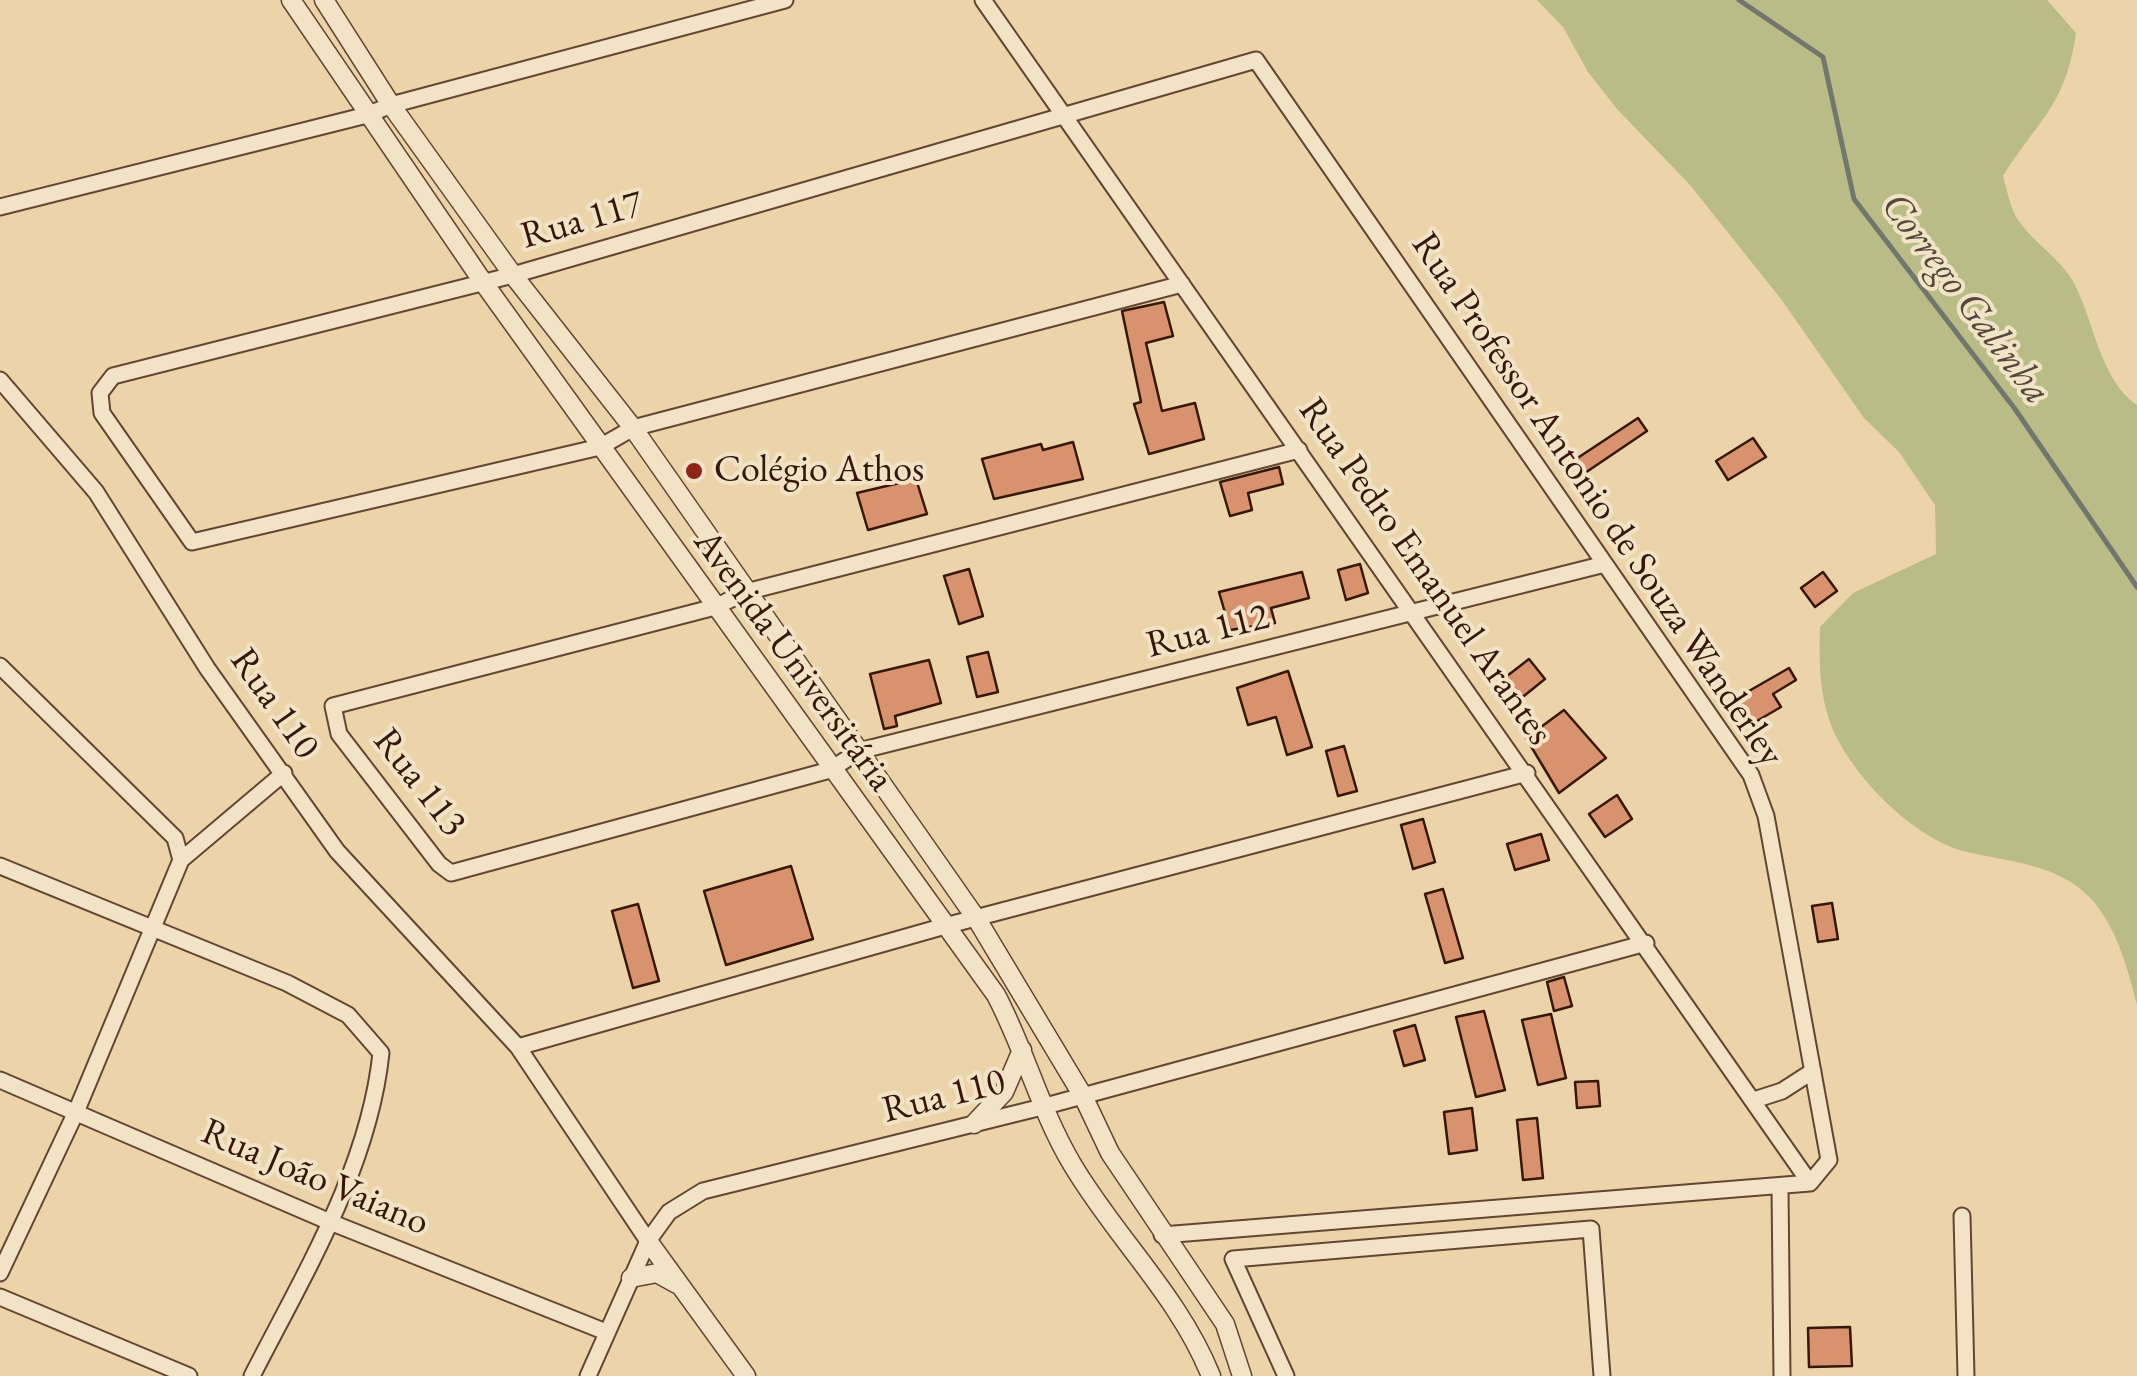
<!DOCTYPE html>
<html>
<head>
<meta charset="utf-8">
<style>
	body { margin:0 }
	canvas { display:block; background:#ebd4a9 }
</style>
</head>
<body>
<canvas width="2137" height="1376"></canvas>
<script>
const context = document.querySelector('canvas').getContext('2d');
context.lineJoin = 'round';
function paint(path, color) {
  context.fillStyle = color;
  context.fill(path, 'evenodd');
}
function trace(path, color, width, dash) {
  context.strokeStyle = color;
  context.lineWidth = width;
  context.lineCap = dash ? 'butt' : 'round';
  context.setLineDash(dash || []);
  context.stroke(path);
}
function write(font, color, halo, rows, align = 'center') {
  context.font = font + ' "EB Garamond",serif';
  context.lineWidth = 8;
  context.setLineDash([]);
  context.textBaseline = 'middle';
  context.strokeStyle = halo;
  context.fillStyle = color;
  for (const [text, x, y, turn = 0] of rows) {
    context.save();
    context.translate(x, y);
    context.rotate((+turn || 0) * Math.PI / 180);
    context.textAlign = isNaN(turn) ? turn : align;
    if (halo) context.strokeText(text, 0, 0);
    context.fillText(text, 0, 0);
    context.restore();
  }
}
paint(new Path2D(`
	M 1537,0 L 2047,0 L 2076,33 C 2065,107 2040,117 2003,176 C 2007,189 2010,208 2018,220 C 2034,243 2060,258 2074,283 C 2094,321 2100,380 2137,405 L 2137,1005 C 2128,969 2117,929 2093,901 C 2061,864 2010,862 1967,852 C 1914,840 1850,774 1831,725 C 1819,693 1819,661 1820,627 L 1853,593 L 1936,554 L 1935,505 L 1899,452 L 1864,418 L 1781,299 L 1690,185 L 1617,109 L 1588,72 L 1563,27 Z`), '#b9bc87');
trace(new Path2D(`
	M 1739,0 L 1823,57 L 1854,199 L 2015,409 L 2137,587`), '#73766f', 5);
const building = new Path2D(`
	M 1164,302 L 1173,336 L 1146,343 L 1162,411 L 1195,403 L 1204,439 L 1149,454 L 1134,404 L 1141,402 L 1122,311 Z
	M 1638,418 L 1647,431 L 1582,475 L 1573,461 Z
	M 1753,438 L 1766,457 L 1728,480 L 1716,461 Z
	M 1073,442 L 1083,479 L 994,499 L 982,459 L 1041,444 L 1043,450 Z
	M 1279,467 L 1283,484 L 1248,493 L 1252,510 L 1230,516 L 1220,482 Z
	M 916,479 L 927,514 L 868,530 L 857,493 Z
	M 1360,564 L 1368,593 L 1346,600 L 1338,570 Z
	M 969,569 L 983,616 L 959,624 L 944,576 Z
	M 1302,572 L 1309,598 L 1271,608 L 1275,623 L 1230,630 L 1219,592 Z
	M 1823,572 L 1837,591 L 1815,607 L 1801,588 Z
	M 988,652 L 998,692 L 977,697 L 967,657 Z
	M 1529,659 L 1545,679 L 1514,704 L 1498,683 Z
	M 929,660 L 941,703 L 895,716 L 897,726 L 884,729 L 870,674 Z
	M 1789,668 L 1796,680 L 1773,694 L 1781,707 L 1750,725 L 1735,699 Z
	M 1288,671 L 1312,747 L 1287,755 L 1276,717 L 1248,725 L 1237,688 Z
	M 1564,710 L 1606,758 L 1559,793 L 1526,738 Z
	M 1344,746 L 1357,791 L 1338,796 L 1326,751 Z
	M 1617,795 L 1632,819 L 1605,837 L 1589,814 Z
	M 1423,819 L 1435,862 L 1413,869 L 1401,825 Z
	M 1541,834 L 1549,860 L 1515,870 L 1507,844 Z
	M 791,866 L 813,939 L 726,965 L 704,891 Z
	M 1443,889 L 1463,958 L 1445,963 L 1425,894 Z
	M 1832,903 L 1838,939 L 1818,942 L 1812,906 Z
	M 638,904 L 659,981 L 633,988 L 612,911 Z
	M 1564,977 L 1572,1006 L 1554,1011 L 1547,982 Z
	M 1484,1011 L 1505,1090 L 1476,1097 L 1456,1017 Z
	M 1551,1014 L 1566,1078 L 1538,1085 L 1522,1020 Z
	M 1415,1025 L 1425,1060 L 1404,1066 L 1394,1031 Z
	M 1598,1081 L 1600,1106 L 1577,1108 L 1575,1082 Z
	M 1472,1108 L 1477,1150 L 1449,1154 L 1444,1112 Z
	M 1537,1118 L 1543,1178 L 1523,1180 L 1517,1120 Z
	M 1850,1327 L 1852,1366 L 1809,1367 L 1808,1328 Z`);
paint(building, '#d8926d');
trace(building, '#361709', 2.5);
const minor = new Path2D(`
	M 983,0 L 1810,1183
	M 0,207 L 367,115 L 391,105 L 785,0
	M 1182,284 L 633,428 L 600,447 L 192,542 L 102,413 L 100,393 L 113,376 L 513,275 L 1256,60 L 1751,775 L 1766,816 L 1829,1160 L 1810,1183
	M 0,380 L 96,492 L 207,668 L 337,851 L 518,1047 L 648,1241
	M 1299,450 L 746,592 L 715,607 L 333,706 L 339,734 L 439,864 L 451,873 L 830,770 L 859,751 L 1605,564
	M 0,666 L 175,838 L 181,860
	M 0,866 L 287,983 L 348,1015 L 381,1053 C 369,1168 304,1274 252,1376
	M 518,1047 L 945,926 L 1527,773
	M 0,1080 L 330,1222 L 606,1332
	M 1754,1100 L 1782,1091 L 1813,1071
	M 1780,1188 L 1782,1376
	M 1962,1216 L 1966,1376
	M 1162,1235 L 1810,1183
	M 0,1273 L 76,1112 L 181,860 L 284,773
	M 0,1297 L 189,1376
	M 588,1376 L 648,1241 L 669,1212 L 703,1191 L 1042,1107 L 1646,943
	M 1286,1376 L 1233,1259 L 1591,1229 L 1602,1376`);
const tertiary = new Path2D(`
	M 291,0 L 483,282 L 996,995 C 1025,1050 1040,1110 1072,1164 C 1115,1237 1179,1296 1211,1376
	M 324,0 L 391,105 L 513,275 L 633,428 L 978,921 L 1083,1096 L 1110,1153 L 1225,1324 L 1242,1376
	M 974,1124 L 1004,1092 L 1022,1050
	M 648,1241 L 746,1376
	M 631,1278 L 657,1273 L 677,1284`);
trace(minor, '#634631', 19);
trace(tertiary, '#634631', 21);
trace(minor, '#f2e3c7', 15);
trace(tertiary, '#f2e3c7', 18);
for (const [x, y, r, color] of [
	[694,471,10,"#8f2418"]
]) {
  const dot = new Path2D();
  dot.arc(x, y, r, 0, 2 * Math.PI);
  context.fillStyle = color;
  context.fill(dot);
  trace(dot, '#f2e3c7', 4);
}
write('38px', '#361709', '#f2e3c7', [
	["Rua 117",582,221,-16],
	["Rua Professor Antonio de Souza Wanderley",1597,500,56],
	["Rua Pedro Emanuel Arantes",1425,572,55],
	["Rua 112",1208,632,-14],
	["Avenida Universitária",793,661,54],
	["Rua 110",274,704,55],
	["Rua 113",419,783,52],
	["Rua 110",944,1097,-14],
	["Rua João Vaiano",315,1178,23]
]);
write('38px', '#361709', '#f2e3c7', [
	["Colégio Athos",714,471]
], 'left');
write('italic 40px', '#55473c', '#f2e3c7', [
	["Corrego Galinha",1965,299,53]
]);
</script>
</body>
</html>
